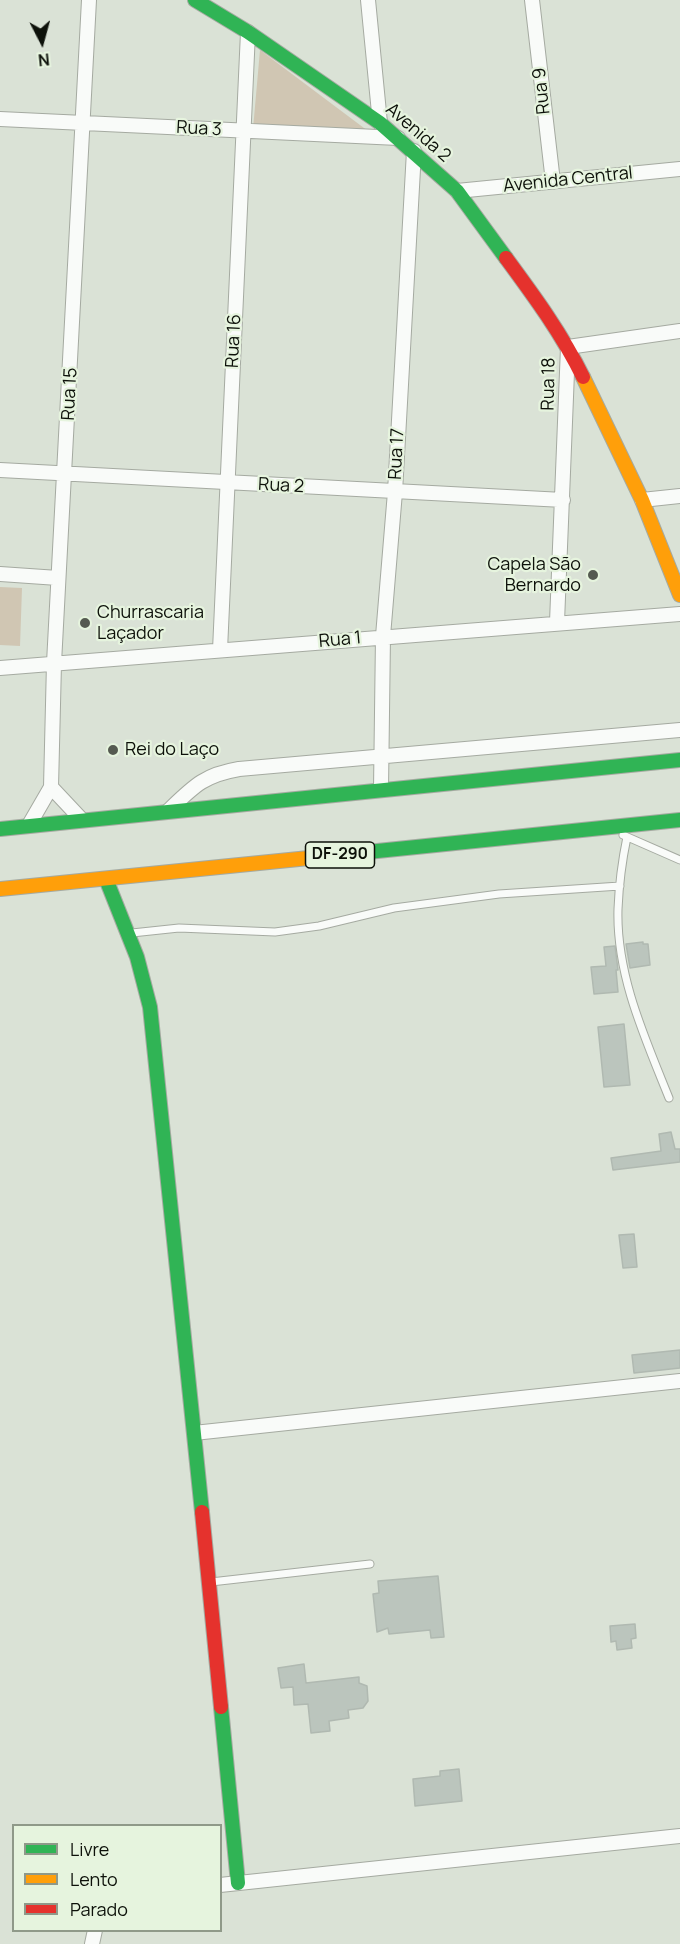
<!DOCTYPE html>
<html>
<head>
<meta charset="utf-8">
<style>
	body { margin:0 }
	#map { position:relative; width:680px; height:1944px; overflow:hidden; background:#dae2d6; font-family:Manrope,sans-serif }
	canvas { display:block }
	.legend { position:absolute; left:12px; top:1824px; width:210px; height:108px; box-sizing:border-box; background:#e6f4de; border:2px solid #8f9989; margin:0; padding:8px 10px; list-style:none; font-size:18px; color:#0d110a }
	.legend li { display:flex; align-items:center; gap:12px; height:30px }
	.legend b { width:30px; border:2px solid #8f9989 }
	.north { position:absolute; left:12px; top:12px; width:60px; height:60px; -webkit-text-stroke:4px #e6f4de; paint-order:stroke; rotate:174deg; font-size:16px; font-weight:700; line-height:24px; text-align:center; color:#0d110a }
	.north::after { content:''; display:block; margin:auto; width:21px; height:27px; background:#0d110a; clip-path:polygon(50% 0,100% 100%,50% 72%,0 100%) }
</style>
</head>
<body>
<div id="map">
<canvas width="680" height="1944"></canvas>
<ul class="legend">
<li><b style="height:8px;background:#30b455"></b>Livre</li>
<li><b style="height:8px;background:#ff9f0a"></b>Lento</li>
<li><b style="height:8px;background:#e5322d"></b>Parado</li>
</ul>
<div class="north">N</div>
</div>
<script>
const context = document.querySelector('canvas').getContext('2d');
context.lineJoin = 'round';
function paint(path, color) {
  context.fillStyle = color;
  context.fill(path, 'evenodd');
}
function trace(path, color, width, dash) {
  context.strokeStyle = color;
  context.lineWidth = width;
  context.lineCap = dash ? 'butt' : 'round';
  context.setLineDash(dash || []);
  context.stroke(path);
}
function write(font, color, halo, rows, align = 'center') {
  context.font = font + ' Manrope,sans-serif';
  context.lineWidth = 4.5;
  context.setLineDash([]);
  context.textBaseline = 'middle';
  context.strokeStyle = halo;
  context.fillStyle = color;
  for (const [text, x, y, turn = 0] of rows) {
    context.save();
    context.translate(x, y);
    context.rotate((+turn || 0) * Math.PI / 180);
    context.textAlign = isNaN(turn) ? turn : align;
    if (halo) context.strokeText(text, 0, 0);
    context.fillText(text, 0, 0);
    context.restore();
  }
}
paint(new Path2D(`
	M 260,50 L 376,137 L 253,129 Z
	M 0,587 L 22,588 L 20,646 L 0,645 Z`), '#d0c6b3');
const building = new Path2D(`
	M 643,942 L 643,944 L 648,944 L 650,965 L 630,968 L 626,944 Z
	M 615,946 L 618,970 L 616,970 L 618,992 L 594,994 L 591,967 L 606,966 L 604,947 Z
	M 624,1024 L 630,1085 L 604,1087 L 598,1027 Z
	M 671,1132 L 675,1149 L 680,1149 L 680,1162 L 613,1170 L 611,1158 L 661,1151 L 659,1134 Z
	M 634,1234 L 637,1267 L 623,1268 L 619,1235 Z
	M 680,1350 L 680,1368 L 634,1373 L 632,1355 Z
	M 438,1576 L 444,1637 L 431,1638 L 430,1630 L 389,1634 L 388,1628 L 377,1632 L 373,1594 L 379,1593 L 378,1581 Z
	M 635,1624 L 636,1638 L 631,1639 L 632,1648 L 617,1650 L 616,1641 L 611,1642 L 610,1626 Z
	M 304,1664 L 306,1683 L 359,1677 L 359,1683 L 367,1686 L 368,1701 L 363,1708 L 348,1710 L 349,1718 L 329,1721 L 330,1731 L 311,1733 L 308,1704 L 294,1705 L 293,1687 L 281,1688 L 278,1668 Z
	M 459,1769 L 462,1801 L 415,1806 L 413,1779 L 440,1776 L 440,1771 Z`);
paint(building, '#bbc5bd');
trace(building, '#b0b9b1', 1.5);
const lane = new Path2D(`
	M 623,835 L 680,860
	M 627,837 C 622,861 619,885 618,909 C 616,975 645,1038 669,1098
	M 132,933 L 179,928 L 275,932 L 319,926 L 394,908 L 499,894 L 620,886
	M 211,1582 L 370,1564`);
const street = new Path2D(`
	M 368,0 L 380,123
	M 532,0 L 553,182
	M 0,119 L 398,138
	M 457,191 L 680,169
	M 0,470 L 563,500
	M 642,500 L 680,496
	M 0,574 L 58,578
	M 557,622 L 568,347 L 680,331
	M 220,650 L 248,32
	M 0,668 L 680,614
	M 51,787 L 54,663 L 89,0
	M 381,789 L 383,636 L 395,492 L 414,151
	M 169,810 C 194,786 204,775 239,769 L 680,730
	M 29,825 L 51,787 L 82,820
	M 194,1433 L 680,1381
	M 220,1885 L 680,1836
	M 92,1944 L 95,1930`);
const fast = new Path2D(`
	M 195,0 L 248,32 L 380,123 L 457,191 L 506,258
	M 0,829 L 680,760
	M 309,858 L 680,820
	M 106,879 L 137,957 L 150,1007 L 202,1512
	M 221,1707 L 238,1883`);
const slow = new Path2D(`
	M 583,377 L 642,500 L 680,595
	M 0,889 L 309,858`);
const jam = new Path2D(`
	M 506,258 C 534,296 562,334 583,377
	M 202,1512 L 221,1707`);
trace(lane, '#a5aaa1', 9);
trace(street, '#a5aaa1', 16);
trace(fast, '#a5aaa1', 16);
trace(slow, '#a5aaa1', 16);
trace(jam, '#a5aaa1', 16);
trace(lane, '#f9fbf9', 7);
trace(street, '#f9fbf9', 14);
trace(fast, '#30b455', 14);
trace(slow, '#ff9f0a', 14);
trace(jam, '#e5322d', 14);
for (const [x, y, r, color] of [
	[593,575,6,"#555a51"],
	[85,623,6,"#555a51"],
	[113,750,6,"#555a51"]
]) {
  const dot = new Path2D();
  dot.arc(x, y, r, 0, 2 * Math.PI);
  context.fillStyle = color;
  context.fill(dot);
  trace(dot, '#e6f4de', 2);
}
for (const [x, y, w] of [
	[340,855,69]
]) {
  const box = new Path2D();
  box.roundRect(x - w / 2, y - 13, w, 26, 4.5);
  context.fillStyle = '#e6f4de';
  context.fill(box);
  trace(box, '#0d110a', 1.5);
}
write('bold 16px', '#0d110a', null, [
	["DF-290",340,855]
]);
write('18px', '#0d110a', '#e6f4de', [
	["Rua 9",542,91,-96],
	["Rua 3",199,129,3],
	["Avenida 2",418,133,41],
	["Avenida Central",568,180,-6],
	["Rua 16",234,341,-87],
	["Rua 18",549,384,-89],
	["Rua 15",70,394,-87],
	["Rua 17",397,454,-87],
	["Rua 2",281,486,3],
	["Rua 1",340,640,-5]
]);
write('18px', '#0d110a', '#e6f4de', [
	["Capela São",581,565,"right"],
	["Bernardo",581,586,"right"],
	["Churrascaria",97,613],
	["Laçador",97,634],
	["Rei do Laço",125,750]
], 'left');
</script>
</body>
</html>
